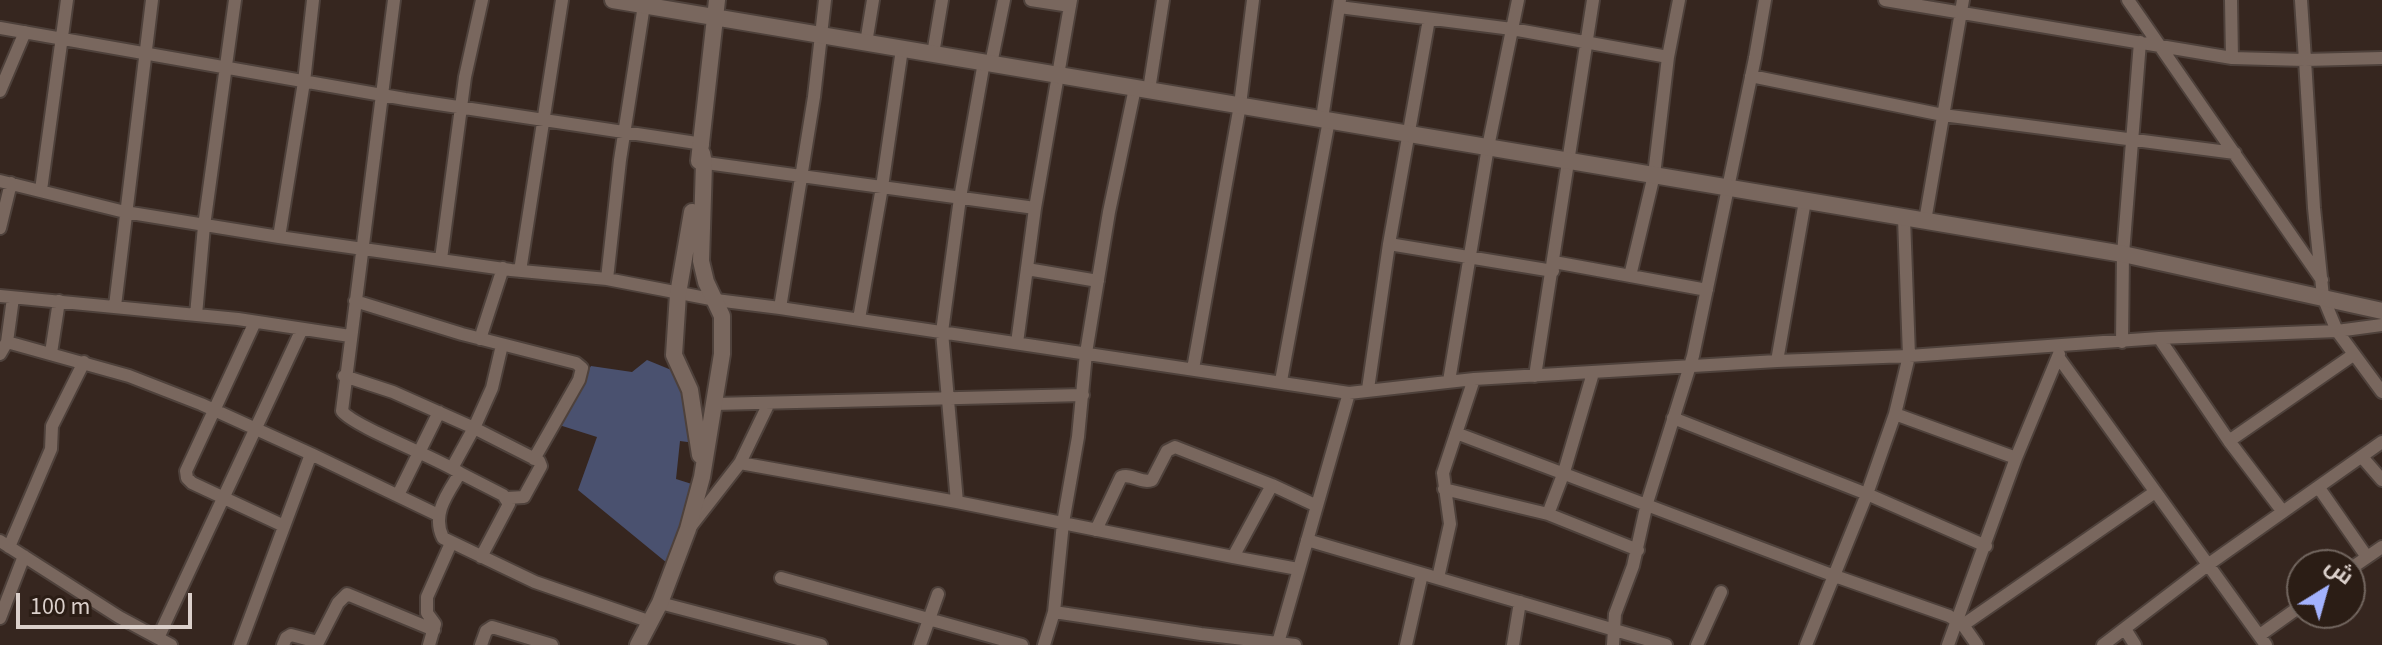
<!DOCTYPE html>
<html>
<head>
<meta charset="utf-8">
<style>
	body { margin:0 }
	#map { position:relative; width:2382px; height:645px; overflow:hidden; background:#36261f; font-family:"Source Sans 3",Cairo,sans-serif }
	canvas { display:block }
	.north { position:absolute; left:2286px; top:549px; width:80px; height:80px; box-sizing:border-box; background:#2b1d15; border:2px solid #71655e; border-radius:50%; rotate:37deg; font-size:22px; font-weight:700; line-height:32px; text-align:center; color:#dbd0cb }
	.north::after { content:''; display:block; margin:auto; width:28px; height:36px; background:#a3b2fd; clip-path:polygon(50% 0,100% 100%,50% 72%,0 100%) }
	.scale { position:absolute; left:16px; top:593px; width:176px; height:36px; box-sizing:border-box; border:4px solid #dbd0cb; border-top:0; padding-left:10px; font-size:24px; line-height:28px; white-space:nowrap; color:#dbd0cb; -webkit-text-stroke:6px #2b1d15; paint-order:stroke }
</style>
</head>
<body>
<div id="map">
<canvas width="2382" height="645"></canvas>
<div class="north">ش</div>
<div class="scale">100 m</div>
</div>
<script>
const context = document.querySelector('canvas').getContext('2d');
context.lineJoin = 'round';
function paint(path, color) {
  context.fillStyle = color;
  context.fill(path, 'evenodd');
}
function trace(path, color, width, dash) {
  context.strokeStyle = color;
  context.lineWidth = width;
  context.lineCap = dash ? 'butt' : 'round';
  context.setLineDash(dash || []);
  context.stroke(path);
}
paint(new Path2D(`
	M 647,360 L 686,376 L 695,443 L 680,441 L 676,479 L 695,485 L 667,563 L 578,490 L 597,437 L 556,424 L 591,366 L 632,372 Z`), '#4a516f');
const minor = new Path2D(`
	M 394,0 L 342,411 C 354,427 436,457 460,473 C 448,493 431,514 443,538 L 535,582 L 651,622
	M 1031,0 L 1070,6
	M 1885,0 L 2232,58 L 2305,60 L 2301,0
	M 2128,0 L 2322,280
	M 2231,0 L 2232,58
	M 1339,7 L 1512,29 L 1668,57
	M 0,28 L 405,99 L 703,144
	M 866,43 L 873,0
	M 933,54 L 942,0
	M 2382,58 L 2305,60 L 2314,208 L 2323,297 L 2337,331 L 2382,392
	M 984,62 L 960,198 L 942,332 L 957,502 L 1233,557 L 1272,485
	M 991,64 L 1004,0
	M 1751,76 L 1943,115 L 2235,153
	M 1149,90 L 1163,0
	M 0,91 L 25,32
	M 1322,119 L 1340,0
	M 699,162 L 1035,208
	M 0,181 L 125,212 L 279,237 L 304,82 L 313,0
	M 41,190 L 67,0
	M 1925,221 L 1963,0
	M 0,228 L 11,183
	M 279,237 L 511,270 L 607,279 L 716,300 L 780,308 L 1349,393 L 1474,379 L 1777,361 L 1909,356 L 2159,338 L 2337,331 L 2382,325
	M 1389,244 L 1553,271
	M 441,259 L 465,77 L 482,0
	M 1554,262 L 1707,290
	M 1027,269 L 1098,281
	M 520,271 L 562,0
	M 1630,276 L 1654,175 L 1668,57 L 1679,0
	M 607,279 L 620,160 L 644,5
	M 0,296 L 238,319 L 350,336
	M 355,301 L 462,334 L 576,363 L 582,368 L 579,380 L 534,459
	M 115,306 L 152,0
	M 780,308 L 814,97 L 825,0
	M 196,315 L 204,226 L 235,0
	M 859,319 L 882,187 L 902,49
	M 255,322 L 186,471 L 187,478 L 192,483 L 284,526
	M 2159,338 L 2229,441 L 2283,512
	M 480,339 L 503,268
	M 7,342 L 129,376 L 201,404 L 311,454 L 240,645
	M 2122,342 L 2123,254 L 2140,42
	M 1017,343 L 1035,208 L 1071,0
	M 51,353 L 59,301
	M 0,354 L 7,342 L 13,298
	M 2059,358 L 2266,645
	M 1777,361 L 1805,201
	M 1193,369 L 1240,105 L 1253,0
	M 344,376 L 393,392 L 474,428 L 492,388 L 502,345
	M 1535,376 L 1593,0
	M 1281,381 L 1329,120
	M 1449,381 L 1488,147 L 1518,0
	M 1368,389 L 1389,244 L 1429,19
	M 714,404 L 1083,395
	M 1895,414 L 2016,458
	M 1673,418 L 1867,494 L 1986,546
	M 1456,433 L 1832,575 L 1949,616 L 1963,625 L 1977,645
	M 2229,441 L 2353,355
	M 311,454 L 438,515
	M 2362,457 L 2382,480
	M 740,463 L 769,403
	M 452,468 L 474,428 L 539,461 L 541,466 L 524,497 L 507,498
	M 460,473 L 503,495 L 509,504 L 481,557
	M 2319,488 L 2367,557
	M 1444,489 L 1548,514 L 1638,550
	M 398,495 L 439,412
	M 1548,514 L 1564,472 L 1593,373
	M 691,526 L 740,463 L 957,502
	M 1096,530 L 1121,477 C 1132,473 1141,484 1152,480 L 1167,451 L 1175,447 L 1272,485 L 1317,506
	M 1307,540 L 1666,645
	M 0,541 L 119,617 L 171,645
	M 9,547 L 51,449 L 52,426 L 84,362
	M 1233,557 L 1298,569
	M 2350,569 L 2382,547
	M 781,578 L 1022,645
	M 1438,578 L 1450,524 L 1443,473 L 1474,379
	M 660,603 L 821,645
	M 1054,612 L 1201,634 L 1295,645
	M 0,618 L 24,556
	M 1963,625 L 2155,492
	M 2125,629 L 2135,645
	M 2260,635 L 2302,605
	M 158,638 L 302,329
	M 1278,643 L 1349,393
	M 283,645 L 286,638 L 291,635 L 318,642 L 338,603 L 347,594 L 434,630
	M 429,645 L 435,624 L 427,613 L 427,597 L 451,543
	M 481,645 L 486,631 L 492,627 L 552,645
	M 920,645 L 938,594
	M 1044,645 L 1054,612 L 1063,523 L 1078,437 L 1086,353 L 1109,212 L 1135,88
	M 1406,645 L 1422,574
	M 1513,645 L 1520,602
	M 1613,645 L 1615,614 L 1633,566 L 1647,503 L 1693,356 L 1755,58 L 1765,0
	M 1697,645 L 1721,592
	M 1806,645 L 1867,494 L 1895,414 L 1909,356 L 1904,218
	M 1948,645 L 2016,458 L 2059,354
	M 2103,645 L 2209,564 L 2382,442`);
const tertiary = new Path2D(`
	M 613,0 L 2123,254 L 2382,311
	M 699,161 L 717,0
	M 692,212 L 678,294 L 674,355 L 690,390 L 700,455
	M 638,645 L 660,603 L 688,529 L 702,477 L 722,354 L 722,316 L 706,282 L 701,261 L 704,163 L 702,153`);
trace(minor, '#4e413b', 16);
trace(tertiary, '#4e413b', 20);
trace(minor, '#79675e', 12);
trace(tertiary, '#79675e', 16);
</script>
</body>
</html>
